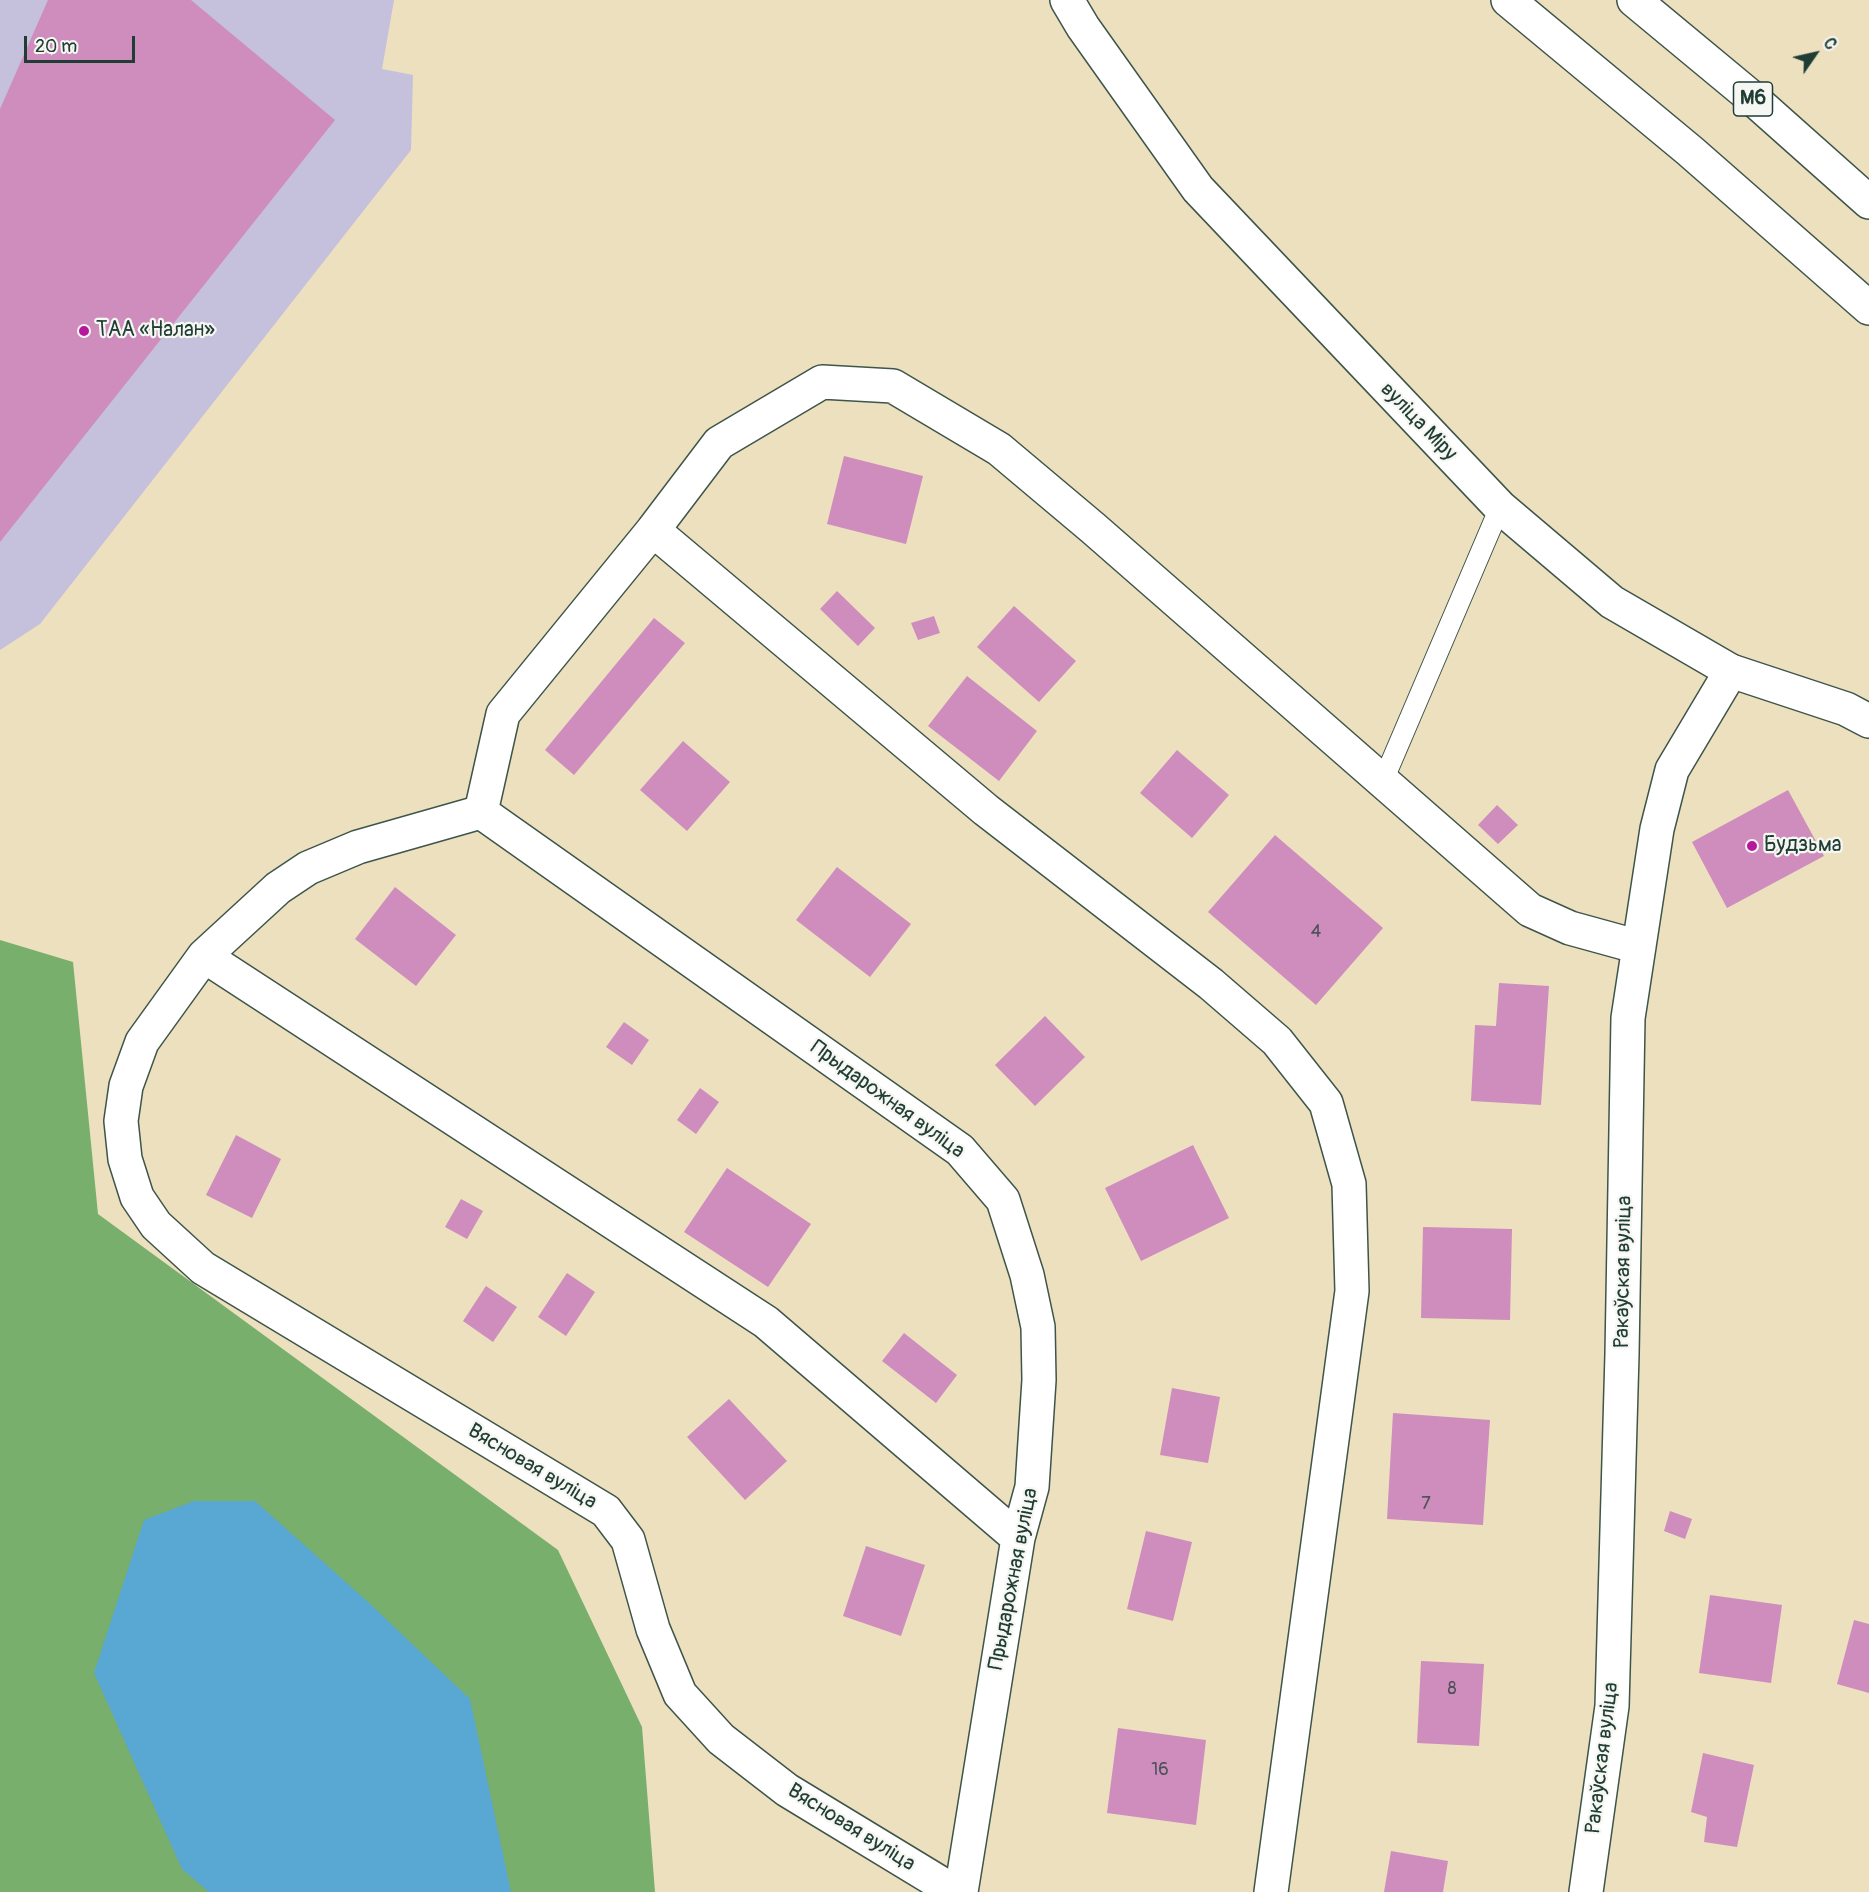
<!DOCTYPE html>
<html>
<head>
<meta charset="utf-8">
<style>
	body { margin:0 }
	#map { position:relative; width:1869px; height:1892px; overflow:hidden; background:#ece0bf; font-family:Pangolin,sans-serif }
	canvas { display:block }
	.north { position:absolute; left:1785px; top:24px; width:60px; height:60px; -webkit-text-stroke:4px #f6f6f2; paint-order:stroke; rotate:56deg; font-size:16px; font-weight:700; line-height:24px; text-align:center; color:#1f3d34 }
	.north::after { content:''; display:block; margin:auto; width:21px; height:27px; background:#1f3d34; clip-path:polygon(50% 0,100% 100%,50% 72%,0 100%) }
	.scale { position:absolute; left:24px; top:36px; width:111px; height:27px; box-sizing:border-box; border:3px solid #1f3d34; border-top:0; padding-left:8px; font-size:18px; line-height:21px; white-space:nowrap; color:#1f3d34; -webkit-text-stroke:4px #f6f6f2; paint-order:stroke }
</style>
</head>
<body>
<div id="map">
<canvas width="1869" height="1892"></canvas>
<div class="north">С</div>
<div class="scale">20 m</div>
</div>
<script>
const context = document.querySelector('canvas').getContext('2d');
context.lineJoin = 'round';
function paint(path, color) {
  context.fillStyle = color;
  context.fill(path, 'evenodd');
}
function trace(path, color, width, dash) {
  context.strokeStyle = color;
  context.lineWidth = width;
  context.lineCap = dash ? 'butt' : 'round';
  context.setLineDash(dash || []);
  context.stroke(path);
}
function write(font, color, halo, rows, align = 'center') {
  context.font = font + ' Pangolin,sans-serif';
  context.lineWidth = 4.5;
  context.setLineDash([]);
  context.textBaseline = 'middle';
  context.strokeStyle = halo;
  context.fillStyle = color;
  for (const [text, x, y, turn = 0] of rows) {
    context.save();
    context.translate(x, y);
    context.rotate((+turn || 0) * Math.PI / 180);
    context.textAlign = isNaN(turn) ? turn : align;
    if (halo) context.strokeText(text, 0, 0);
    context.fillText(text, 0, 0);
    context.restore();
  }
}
paint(new Path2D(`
	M 0,0 L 394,0 L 382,69 L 413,75 L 411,150 L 40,624 L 0,650 Z`), '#c5c0db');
paint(new Path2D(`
	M 0,940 L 73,962 L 98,1214 L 558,1550 L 642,1727 L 655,1892 L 0,1892 Z`), '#78af6c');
paint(new Path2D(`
	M 194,1501 L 255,1501 L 368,1602 L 470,1699 L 511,1892 L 209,1892 L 182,1869 L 94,1673 L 144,1520 Z`), '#59a7d3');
paint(new Path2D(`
	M 48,0 L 191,0 L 335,120 L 0,542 L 0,109 Z
	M 844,456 L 923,476 L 906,544 L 827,524 Z
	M 837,591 L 875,628 L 858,646 L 820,609 Z
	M 1014,606 L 1076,661 L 1039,702 L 977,647 Z
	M 934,616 L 940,633 L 918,640 L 911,623 Z
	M 654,618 L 685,643 L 574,775 L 545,750 Z
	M 967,676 L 1037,731 L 999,781 L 928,726 Z
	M 683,741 L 730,782 L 687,831 L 640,790 Z
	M 1177,750 L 1229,795 L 1192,838 L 1140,793 Z
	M 1788,790 L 1824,856 L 1727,908 L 1692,842 Z
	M 1497,805 L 1518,825 L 1498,844 L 1478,825 Z
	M 1275,835 L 1383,928 L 1316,1005 L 1208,912 Z
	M 837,867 L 911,924 L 870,977 L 796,920 Z
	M 395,887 L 456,935 L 416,986 L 355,939 Z
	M 1499,983 L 1549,986 L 1541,1105 L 1471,1101 L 1475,1025 L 1496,1026 Z
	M 1045,1016 L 1085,1057 L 1035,1106 L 995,1065 Z
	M 624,1022 L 649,1040 L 632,1065 L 606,1047 Z
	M 700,1088 L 719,1102 L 696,1134 L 677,1120 Z
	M 236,1135 L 281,1159 L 252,1218 L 206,1195 Z
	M 1193,1145 L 1229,1218 L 1141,1261 L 1105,1188 Z
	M 727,1168 L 811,1224 L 768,1287 L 684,1232 Z
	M 461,1199 L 483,1211 L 467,1239 L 445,1227 Z
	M 1423,1227 L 1512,1229 L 1510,1320 L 1421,1318 Z
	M 567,1273 L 595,1292 L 566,1336 L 538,1317 Z
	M 486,1286 L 517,1307 L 493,1342 L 463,1321 Z
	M 904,1333 L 957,1375 L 936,1403 L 882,1361 Z
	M 1172,1388 L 1220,1397 L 1208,1463 L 1160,1455 Z
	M 729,1399 L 787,1461 L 745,1500 L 687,1437 Z
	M 1393,1413 L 1490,1420 L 1483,1525 L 1387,1519 Z
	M 1670,1511 L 1692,1519 L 1685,1539 L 1664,1531 Z
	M 1146,1531 L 1192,1542 L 1173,1621 L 1127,1609 Z
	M 866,1546 L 925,1565 L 901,1636 L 843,1616 Z
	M 1710,1595 L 1782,1605 L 1771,1683 L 1699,1673 Z
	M 1854,1620 L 1869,1624 L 1869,1693 L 1837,1684 Z
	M 1421,1661 L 1484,1664 L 1479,1746 L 1417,1743 Z
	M 1118,1728 L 1206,1740 L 1196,1825 L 1107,1813 Z
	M 1703,1753 L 1754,1765 L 1737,1847 L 1704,1842 L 1707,1817 L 1691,1812 Z
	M 1391,1851 L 1448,1861 L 1443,1892 L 1384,1892 Z`), '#ce8dbd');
const lane = new Path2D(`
	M 1383,781 L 1500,507`);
const street = new Path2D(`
	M 653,530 L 986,810 L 1211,984 L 1277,1041 L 1326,1103 L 1349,1184 L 1352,1291 L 1271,1892
	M 481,812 L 960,1150 L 1003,1200 L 1027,1275 L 1038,1327 L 1039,1380 L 1032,1487 L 1018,1538 L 961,1892
	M 204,956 L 766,1322 L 1018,1538
	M 955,1892 L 787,1790 L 721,1739 L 680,1694 L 653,1629 L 628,1540 L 606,1511 L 203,1268 L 156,1225 L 137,1197 L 125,1159 L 121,1121 L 126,1086 L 142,1042 L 204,956 L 278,888 L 308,868 L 358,847 L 481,812 L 503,714 L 653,530 L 719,443 L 822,382 L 893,386 L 999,449 L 1093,528 L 1530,910 L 1570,928 L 1639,947
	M 1586,1892 L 1612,1706 L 1622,1354 L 1628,1018 L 1657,829 L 1672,770 L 1731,671`);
const secondary = new Path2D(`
	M 1067,0 L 1083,27 L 1198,189 L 1500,507 L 1612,602 L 1731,671 L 1846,709 L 1869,721`);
const highway = new Path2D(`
	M 1508,0 L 1690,151 L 1869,308
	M 1634,0 L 1751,97 L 1869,202`);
trace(lane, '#3e5549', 22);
trace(street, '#3e5549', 36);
trace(secondary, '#3e5549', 36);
trace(highway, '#3e5549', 36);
trace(lane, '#fff', 20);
trace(street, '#fff', 33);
trace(secondary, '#fff', 33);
trace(highway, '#fff', 33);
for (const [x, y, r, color] of [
	[84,331,6,"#b5179e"],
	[1752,846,6,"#b5179e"]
]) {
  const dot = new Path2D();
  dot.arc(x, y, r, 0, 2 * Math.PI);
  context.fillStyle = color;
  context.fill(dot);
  trace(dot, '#f6f6f2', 2);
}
write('18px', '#4b5156', null, [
	["4",1316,932],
	["7",1426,1504],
	["8",1452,1689],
	["16",1160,1770]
]);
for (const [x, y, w] of [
	[1753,99,39]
]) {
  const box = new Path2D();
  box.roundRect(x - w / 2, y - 17, w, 34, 4.5);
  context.fillStyle = '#f6f6f2';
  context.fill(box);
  trace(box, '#1f3d34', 1.5);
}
write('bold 20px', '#1f3d34', null, [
	["М6",1753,99]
]);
write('21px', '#1f3d34', '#f6f6f2', [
	["ТАА «Налан»",96,331],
	["Будзьма",1764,846]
], 'left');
write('21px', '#1f3d34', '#f6f6f2', [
	["вуліца Міру",1418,422,46],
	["Прыдарожная вуліца",887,1100,36],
	["Ракаўская вуліца",1624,1272,-89],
	["Вясновая вуліца",532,1467,31],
	["Прыдарожная вуліца",1014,1579,-79],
	["Ракаўская вуліца",1603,1758,-83],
	["Вясновая вуліца",851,1828,32]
]);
</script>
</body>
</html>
